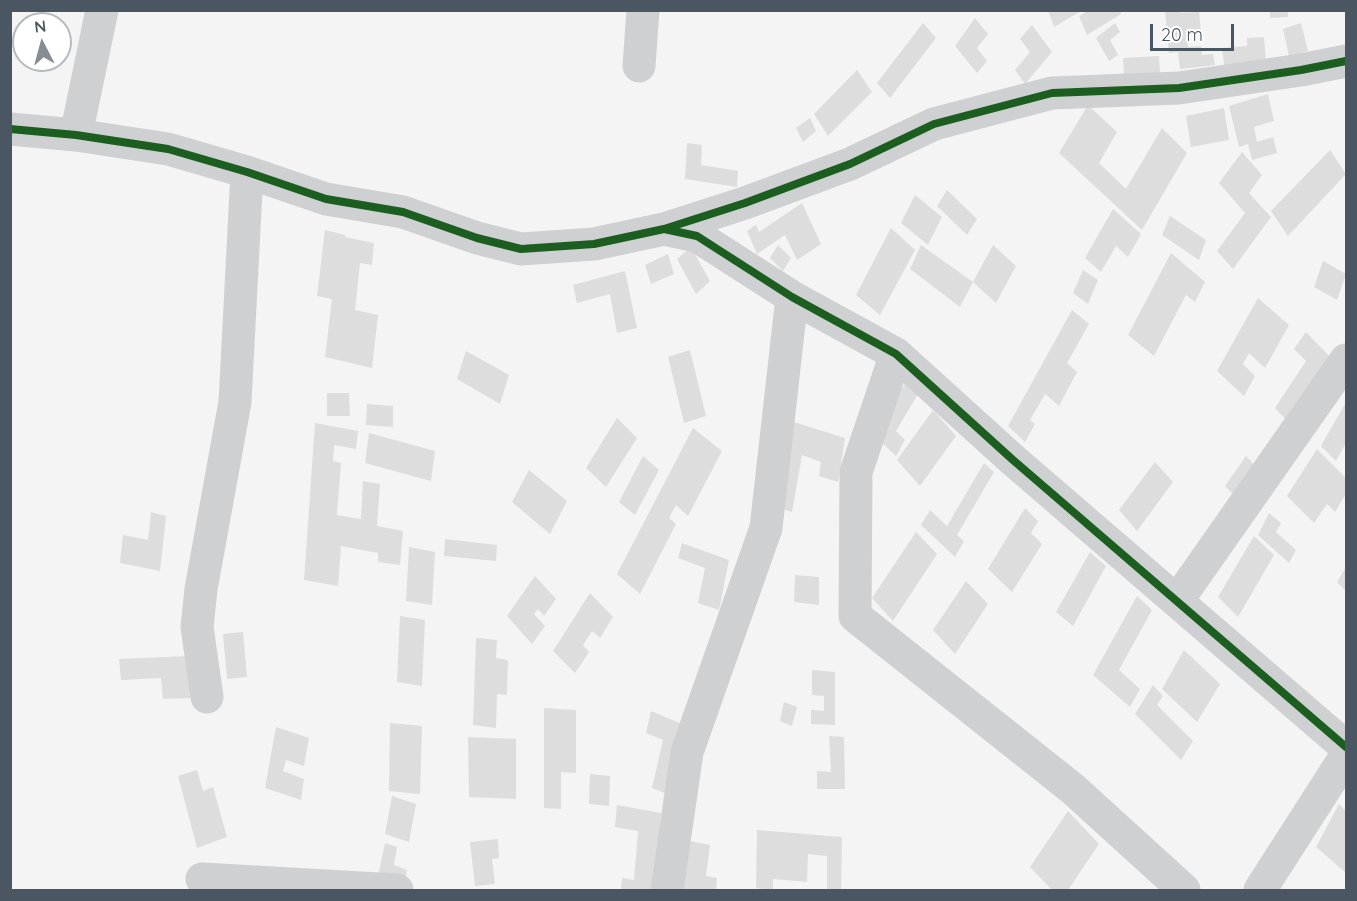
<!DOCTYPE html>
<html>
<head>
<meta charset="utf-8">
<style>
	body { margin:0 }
	#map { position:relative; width:1357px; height:901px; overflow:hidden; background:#f4f4f4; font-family:Quicksand,sans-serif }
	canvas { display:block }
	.frame { position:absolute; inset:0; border:12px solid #4a5661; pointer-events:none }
	.north { position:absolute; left:12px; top:12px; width:60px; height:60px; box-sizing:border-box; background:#fff; border:2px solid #b7bbc0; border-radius:50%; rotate:354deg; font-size:16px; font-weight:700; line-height:24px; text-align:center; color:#4a5661 }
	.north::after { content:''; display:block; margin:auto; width:21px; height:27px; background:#868d94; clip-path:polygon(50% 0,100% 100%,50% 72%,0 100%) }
	.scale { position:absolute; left:1150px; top:24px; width:84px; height:27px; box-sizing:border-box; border:3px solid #4a5661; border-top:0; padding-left:8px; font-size:18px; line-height:21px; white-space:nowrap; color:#4a5661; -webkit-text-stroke:4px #fff; paint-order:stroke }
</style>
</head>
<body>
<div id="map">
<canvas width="1357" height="901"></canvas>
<div class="frame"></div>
<div class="north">N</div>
<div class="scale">20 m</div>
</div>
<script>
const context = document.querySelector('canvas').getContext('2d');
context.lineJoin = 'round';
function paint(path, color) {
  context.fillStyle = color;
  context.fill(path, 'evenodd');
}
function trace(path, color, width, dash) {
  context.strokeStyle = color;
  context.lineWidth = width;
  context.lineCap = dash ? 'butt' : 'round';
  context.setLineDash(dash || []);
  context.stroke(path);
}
paint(new Path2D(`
	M 1048,10 L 1083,10 L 1054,27 Z
	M 1086,10 L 1120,10 L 1121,14 L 1087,35 L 1079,16 L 1086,12 Z
	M 1165,10 L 1181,10 L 1181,13 L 1199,12 L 1201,32 L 1187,34 L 1188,47 L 1201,46 L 1202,55 L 1213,54 L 1215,65 L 1180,69 L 1178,52 L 1169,53 Z
	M 1270,10 L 1288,10 L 1288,17 L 1270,18 Z
	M 975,18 L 988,34 L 977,48 L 987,61 L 977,73 L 955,46 Z
	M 923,23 L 936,38 L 890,98 L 877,83 Z
	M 1115,23 L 1120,32 L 1110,40 L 1118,55 L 1109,61 L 1096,38 Z
	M 1301,23 L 1308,51 L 1289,57 L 1283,29 Z
	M 1032,25 L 1052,52 L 1025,84 L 1015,70 L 1030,52 L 1020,39 Z
	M 1264,37 L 1266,63 L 1224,65 L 1222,48 L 1247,46 L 1247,38 Z
	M 1159,56 L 1160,74 L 1124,75 L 1123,58 Z
	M 857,70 L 872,92 L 828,136 L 814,114 Z
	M 1268,94 L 1274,121 L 1254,127 L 1257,142 L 1273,137 L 1277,153 L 1252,160 L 1248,144 L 1239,147 L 1229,106 Z
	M 1088,105 L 1117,132 L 1099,163 L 1126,189 L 1162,128 L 1187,153 L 1142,230 L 1059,153 Z
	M 1224,108 L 1229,140 L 1191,147 L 1186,116 Z
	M 810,118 L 816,131 L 803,142 L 796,128 Z
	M 687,143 L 702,145 L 701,165 L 738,171 L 737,187 L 685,179 Z
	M 1330,150 L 1346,174 L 1288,236 L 1271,211 Z
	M 1242,152 L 1262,175 L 1249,193 L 1271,217 L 1233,269 L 1217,251 L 1245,213 L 1219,183 Z
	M 947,190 L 977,219 L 967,235 L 937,206 Z
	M 915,195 L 942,217 L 928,245 L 901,223 Z
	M 802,203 L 821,244 L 797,260 L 785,235 L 757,254 L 747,231 L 756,225 L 759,232 Z
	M 1113,209 L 1141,234 L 1128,257 L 1116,246 L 1101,272 L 1085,258 Z
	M 1170,216 L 1206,240 L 1199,260 L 1162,235 Z
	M 891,228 L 915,250 L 880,315 L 856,295 Z
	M 325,230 L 345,235 L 345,237 L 374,243 L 372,265 L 360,263 L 355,310 L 378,315 L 372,368 L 325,357 L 332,299 L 317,296 Z
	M 778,245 L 791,258 L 783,271 L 770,258 Z
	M 921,245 L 973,282 L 960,307 L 910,269 Z
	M 993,245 L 1016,266 L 996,303 L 973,282 Z
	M 691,247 L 710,281 L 696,294 L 677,259 Z
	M 1171,253 L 1205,282 L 1195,302 L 1186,295 L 1154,356 L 1128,335 Z
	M 668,254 L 674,274 L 651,284 L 645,265 Z
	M 1323,261 L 1346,274 L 1337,300 L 1314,287 Z
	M 1083,270 L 1098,280 L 1088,304 L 1073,293 Z
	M 625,271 L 637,328 L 617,333 L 610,294 L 577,303 L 573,285 Z
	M 1258,298 L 1289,325 L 1265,368 L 1249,353 L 1243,364 L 1255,376 L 1244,396 L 1217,371 Z
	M 1072,310 L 1089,324 L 1067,363 L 1077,372 L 1059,406 L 1045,394 L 1030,420 L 1035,424 L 1025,442 L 1008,426 Z
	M 1306,332 L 1333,360 L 1290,424 L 1275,408 L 1306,361 L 1294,349 Z
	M 690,350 L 706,416 L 684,423 L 668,357 Z
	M 466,351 L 509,375 L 500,404 L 457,379 Z
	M 906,382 L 918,394 L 896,431 L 905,440 L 896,456 L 874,435 Z
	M 327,393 L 349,393 L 350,416 L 327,416 Z
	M 1346,402 L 1346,443 L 1336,461 L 1321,446 Z
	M 367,404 L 393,406 L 393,427 L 366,425 Z
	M 933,410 L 956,436 L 920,486 L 897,460 Z
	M 617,418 L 637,438 L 606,487 L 586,468 Z
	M 794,422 L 845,438 L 838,482 L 819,476 L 821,462 L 802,455 L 792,512 L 779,508 Z
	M 315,423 L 358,431 L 356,449 L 334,445 L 333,461 L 341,463 L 337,515 L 361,519 L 363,481 L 380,484 L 377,526 L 403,531 L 400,565 L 378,562 L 378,553 L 341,546 L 338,586 L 304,580 Z
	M 693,428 L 722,451 L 688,516 L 676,505 L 669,518 L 676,524 L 640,594 L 617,574 Z
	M 369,433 L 435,451 L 431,481 L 365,463 Z
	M 1317,449 L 1346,478 L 1346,494 L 1335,512 L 1327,504 L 1314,523 L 1287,496 Z
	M 643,456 L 659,470 L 635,515 L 619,502 Z
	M 1246,456 L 1258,469 L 1237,499 L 1225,486 Z
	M 1155,462 L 1173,482 L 1137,531 L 1119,510 Z
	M 984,463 L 994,472 L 957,535 L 964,541 L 955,557 L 921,525 L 930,510 L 947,526 Z
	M 529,470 L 567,501 L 550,534 L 512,502 Z
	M 1025,508 L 1038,521 L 1031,533 L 1042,544 L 1012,592 L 988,569 Z
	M 151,512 L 166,516 L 160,571 L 120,563 L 123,535 L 148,540 Z
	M 1269,513 L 1281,523 L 1276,532 L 1296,550 L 1289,563 L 1258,535 Z
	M 916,532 L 937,554 L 893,621 L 872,598 Z
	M 1254,536 L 1274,555 L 1238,617 L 1218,597 Z
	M 445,539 L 497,545 L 496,561 L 444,556 Z
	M 682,543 L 729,560 L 719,610 L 698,603 L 705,568 L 678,558 Z
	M 409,547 L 435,552 L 432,605 L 406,601 Z
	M 1090,552 L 1106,566 L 1073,626 L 1056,612 Z
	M 1346,567 L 1346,591 L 1337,582 Z
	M 795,575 L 819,577 L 819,605 L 794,602 Z
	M 535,576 L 556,599 L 544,616 L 538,609 L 534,614 L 545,626 L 532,644 L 507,616 Z
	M 966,581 L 988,604 L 955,654 L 933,630 Z
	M 590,593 L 613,617 L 600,638 L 592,631 L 583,645 L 589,652 L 575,673 L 553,651 Z
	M 1137,596 L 1152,610 L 1119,670 L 1140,689 L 1130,707 L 1093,675 Z
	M 400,616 L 425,620 L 422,686 L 397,682 Z
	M 243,632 L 247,677 L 227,679 L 223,634 Z
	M 476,638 L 497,640 L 496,658 L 508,660 L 507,695 L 497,694 L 496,728 L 473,725 Z
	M 1184,650 L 1220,684 L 1197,722 L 1162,689 Z
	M 189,656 L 192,698 L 163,699 L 161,678 L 121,680 L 119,659 Z
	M 812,670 L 835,672 L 835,725 L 811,724 L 811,710 L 824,711 L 824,696 L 812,695 Z
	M 1153,685 L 1163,696 L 1157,705 L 1193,741 L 1181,760 L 1135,714 Z
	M 784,702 L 797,707 L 792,726 L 780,721 Z
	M 544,708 L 576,710 L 576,773 L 561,772 L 561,809 L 544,808 Z
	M 651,711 L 684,725 L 667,794 L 652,788 L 663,740 L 646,733 Z
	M 390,723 L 422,726 L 420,794 L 389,791 Z
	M 276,727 L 309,738 L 304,766 L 286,760 L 283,771 L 304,779 L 301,800 L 265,788 Z
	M 829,736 L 844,737 L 845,789 L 817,789 L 817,771 L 831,772 Z
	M 468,737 L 516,739 L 516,799 L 469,797 Z
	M 197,770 L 203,791 L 213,787 L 227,837 L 197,848 L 178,776 Z
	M 590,774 L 610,776 L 609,806 L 589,804 Z
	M 392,796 L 416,804 L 409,842 L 385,834 Z
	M 1339,804 L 1346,811 L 1346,873 L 1316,847 Z
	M 617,805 L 661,813 L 654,890 L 621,890 L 622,878 L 634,880 L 638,831 L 615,827 Z
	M 1068,811 L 1099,844 L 1068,890 L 1052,890 L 1030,867 Z
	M 757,830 L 842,837 L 841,890 L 827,890 L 827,856 L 808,854 L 807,882 L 773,879 L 773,890 L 756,888 Z
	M 498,839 L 499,858 L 492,859 L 495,884 L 475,886 L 470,842 Z
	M 685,840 L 710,845 L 706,876 L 717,878 L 716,890 L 680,890 Z
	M 385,843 L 397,847 L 394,865 L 407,870 L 404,885 L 378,876 Z`), '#ddddde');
trace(new Path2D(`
	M 639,66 L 643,10
	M 10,129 L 76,135 L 168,149 L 247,172 L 326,199 L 403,212 L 477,238 L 521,249 L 594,244 L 664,229 L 697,236 L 792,297 L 896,354 L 1013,460 L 1346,747
	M 76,135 L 102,10
	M 664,229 L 745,203 L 850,164 L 934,124 L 1052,93 L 1179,88 L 1301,70 L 1346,61
	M 896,354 L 856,472 L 855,616 L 1073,789 L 1184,890
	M 1177,601 L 1346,360
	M 207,697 L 197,627 L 201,589 L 235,402 L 247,172
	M 202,879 L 397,890
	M 667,890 L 687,752 L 766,528 L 792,297
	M 1260,890 L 1346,756`), '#ced0d2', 33);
trace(new Path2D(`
	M 10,129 L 76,135 L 168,149 L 247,172 L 326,199 L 403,212 L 477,238 L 521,249 L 594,244 L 664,229 L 697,236 L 792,297 L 896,354 L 1013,460 L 1346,747
	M 664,229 L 745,203 L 850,164 L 934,124 L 1052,93 L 1179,88 L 1301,70 L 1346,61`), '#1b5e20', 8);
</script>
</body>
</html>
